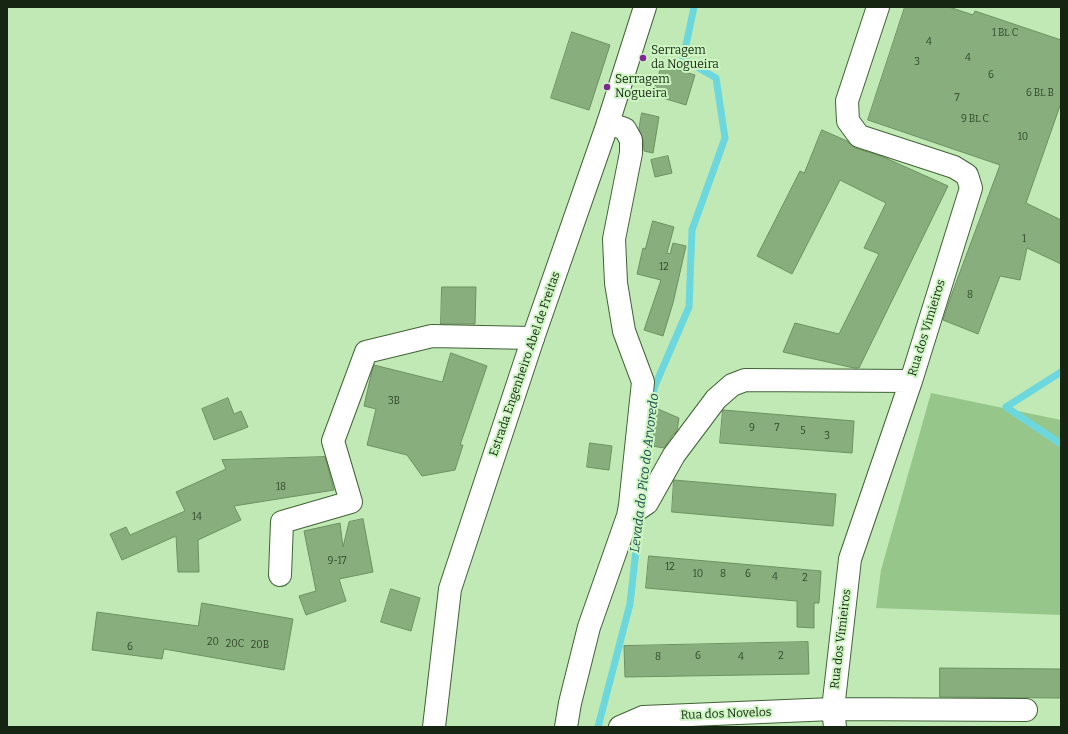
<!DOCTYPE html>
<html>
<head>
<meta charset="utf-8">
<style>
	body { margin:0 }
	#map { position:relative; width:1068px; height:734px; overflow:hidden; background:#c0e9b5; font-family:Bitter,serif }
	canvas { display:block }
	.frame { position:absolute; inset:0; border:8px solid #162512; pointer-events:none }
</style>
</head>
<body>
<div id="map">
<canvas width="1068" height="734"></canvas>
<div class="frame"></div>
</div>
<script>
const context = document.querySelector('canvas').getContext('2d');
context.lineJoin = 'round';
function paint(path, color) {
  context.fillStyle = color;
  context.fill(path, 'evenodd');
}
function trace(path, color, width, dash) {
  context.strokeStyle = color;
  context.lineWidth = width;
  context.lineCap = dash ? 'butt' : 'round';
  context.setLineDash(dash || []);
  context.stroke(path);
}
function write(font, color, halo, rows, align = 'center') {
  context.font = font + ' Bitter,serif';
  context.lineWidth = 4;
  context.setLineDash([]);
  context.textBaseline = 'middle';
  context.strokeStyle = halo;
  context.fillStyle = color;
  for (const [text, x, y, turn = 0] of rows) {
    context.save();
    context.translate(x, y);
    context.rotate((+turn || 0) * Math.PI / 180);
    context.textAlign = isNaN(turn) ? turn : align;
    if (halo) context.strokeText(text, 0, 0);
    context.fillText(text, 0, 0);
    context.restore();
  }
}
paint(new Path2D(`
	M 931,393 L 1061,420 L 1061,615 L 876,608 L 881,570 Z`), '#97c68a');
trace(new Path2D(`
	M 1061,372 L 1006,407 L 1061,444
	M 642,492 L 654,388 L 689,307 L 692,230 L 725,138 L 716,78 L 683,59 L 694,7
	M 598,727 L 630,604 L 640,514`), '#6cd8dd', 7);
const building = new Path2D(`
	M 905,7 L 949,7 L 973,15 L 975,11 L 1061,40 L 1061,103 L 1026,203 L 1061,220 L 1061,264 L 1027,248 L 1020,280 L 1000,276 L 978,334 L 943,320 L 951,296 L 1000,165 L 868,120 Z
	M 572,32 L 610,45 L 589,110 L 551,98 Z
	M 662,65 L 695,75 L 686,105 L 653,95 Z
	M 642,113 L 659,117 L 653,153 L 644,151 L 643,140 L 639,129 Z
	M 822,130 L 847,141 L 855,148 L 881,156 L 948,186 L 859,368 L 854,368 L 783,352 L 795,323 L 839,334 L 879,254 L 864,248 L 886,203 L 840,180 L 792,274 L 757,256 L 800,171 L 804,173 Z
	M 668,156 L 672,173 L 655,177 L 651,160 Z
	M 653,221 L 674,227 L 667,253 L 670,254 L 673,243 L 686,246 L 673,303 L 663,336 L 644,330 L 661,280 L 637,274 L 643,248 L 645,249 Z
	M 442,287 L 476,287 L 475,324 L 441,324 Z
	M 451,353 L 487,366 L 460,445 L 463,445 L 455,470 L 422,476 L 407,455 L 367,445 L 376,409 L 364,406 L 371,375 L 374,365 L 442,382 Z
	M 228,398 L 234,414 L 241,411 L 248,427 L 214,440 L 202,409 Z
	M 658,409 L 679,418 L 677,431 L 674,434 L 673,434 L 672,436 L 664,448 L 652,446 Z
	M 723,410 L 854,421 L 852,453 L 720,443 Z
	M 590,443 L 612,446 L 609,470 L 587,467 Z
	M 325,457 L 334,490 L 234,506 L 241,520 L 198,540 L 199,572 L 178,572 L 176,536 L 122,560 L 110,534 L 126,527 L 130,535 L 185,511 L 176,492 L 226,469 L 222,460 Z
	M 674,480 L 836,494 L 833,526 L 672,512 Z
	M 363,519 L 373,572 L 339,579 L 346,601 L 306,615 L 299,596 L 316,591 L 304,531 L 340,523 L 343,547 L 349,522 Z
	M 649,556 L 821,571 L 819,603 L 814,603 L 814,628 L 797,627 L 797,601 L 646,588 Z
	M 391,589 L 420,598 L 411,631 L 381,622 Z
	M 202,603 L 293,619 L 284,670 L 164,649 L 162,659 L 92,650 L 97,612 L 198,626 Z
	M 808,642 L 809,674 L 625,677 L 624,646 Z
	M 940,668 L 1061,669 L 1061,698 L 940,697 Z`);
paint(building, '#87ae7c');
trace(building, '#6c9161', 1);
const minor = new Path2D(`
	M 628,516 L 647,503 L 674,455 L 716,399 L 732,385 L 745,380 L 911,381
	M 280,575 L 282,522 L 351,502 L 333,441 L 366,352 L 432,336 L 533,338
	M 566,727 L 570,703 L 589,627 L 628,516 L 630,505 L 643,382 L 624,331 L 616,283 L 614,239 L 631,153 L 631,140 L 625,129 L 608,123
	M 620,727 L 643,717 L 833,709 L 1026,710
	M 835,727 L 833,709 L 850,559 L 911,381 L 971,188 L 967,175 L 954,167 L 859,136 L 848,121 L 847,101 L 878,7`);
const major = new Path2D(`
	M 434,727 L 450,589 L 533,338 L 608,123 L 645,7`);
trace(minor, '#406336', 24);
trace(major, '#406336', 24);
trace(minor, '#fff', 22);
trace(major, '#fff', 22);
for (const [x, y, r, color] of [
	[643,58,4,"#7f2795"],
	[607,87,4,"#7f2795"]
]) {
  const dot = new Path2D();
  dot.arc(x, y, r, 0, 2 * Math.PI);
  context.fillStyle = color;
  context.fill(dot);
  trace(dot, '#cdf6c2', 1.5);
}
write('10px', '#32472c', null, [
	["1 BL C",1005,33],
	["4",929,42],
	["4",968,58],
	["3",917,62],
	["6",991,75],
	["6 BL B",1040,93],
	["7",957,98],
	["9 BL C",975,119],
	["10",1023,137],
	["1",1024,239],
	["12",664,267],
	["8",970,295],
	["3B",394,401],
	["9",752,428],
	["7",777,428],
	["5",803,431],
	["3",827,436],
	["18",281,487],
	["14",197,517],
	["9-17",337,561],
	["12",670,567],
	["10",698,574],
	["8",723,574],
	["6",748,574],
	["4",775,577],
	["2",805,578],
	["20",213,642],
	["20C",235,644],
	["20B",260,645],
	["6",130,647],
	["6",698,656],
	["2",781,656],
	["8",658,657],
	["4",741,657]
]);
write('12px', '#162512', '#cdf6c2', [
	["Serragem",651,51],
	["da Nogueira",651,65],
	["Serragem",615,80],
	["Nogueira",615,94]
], 'left');
write('12px', '#162512', '#cdf6c2', [
	["Rua dos Vimieiros",927,328,-73],
	["Estrada Engenheiro Abel de Freitas",525,364,-71],
	["Rua dos Vimieiros",841,639,-83],
	["Rua dos Novelos",726,714,-2]
]);
write('italic 13px', '#1b4c4e', '#cdf6c2', [
	["Levada do Pico do Arvoredo",645,473,-83]
]);
</script>
</body>
</html>
